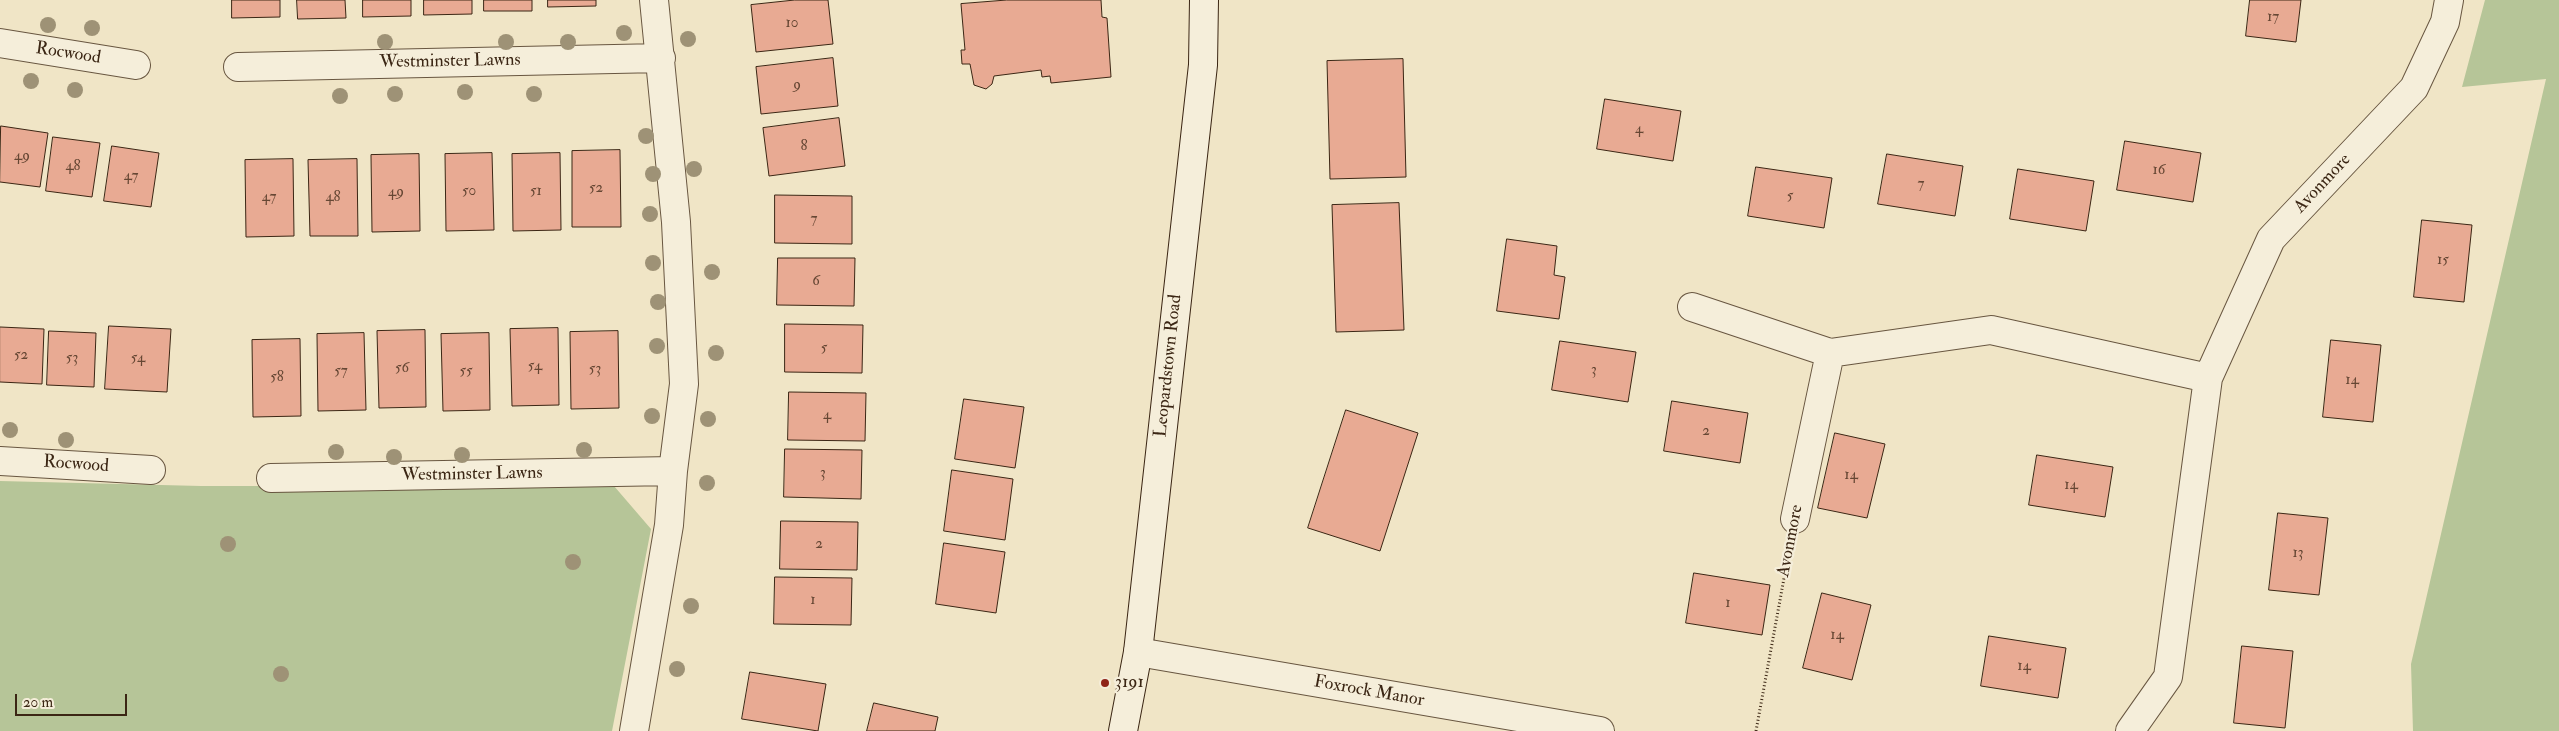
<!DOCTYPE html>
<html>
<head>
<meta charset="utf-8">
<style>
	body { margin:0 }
	#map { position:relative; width:2559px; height:731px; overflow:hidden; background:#f0e5c6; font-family:"IM FELL Double Pica",serif }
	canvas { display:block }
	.scale { position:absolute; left:15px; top:694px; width:112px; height:22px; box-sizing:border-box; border:2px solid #3b2614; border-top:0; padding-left:6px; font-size:15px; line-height:18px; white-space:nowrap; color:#3b2614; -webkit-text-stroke:4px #f5eeda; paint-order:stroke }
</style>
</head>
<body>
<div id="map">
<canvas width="2559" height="731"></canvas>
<div class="scale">20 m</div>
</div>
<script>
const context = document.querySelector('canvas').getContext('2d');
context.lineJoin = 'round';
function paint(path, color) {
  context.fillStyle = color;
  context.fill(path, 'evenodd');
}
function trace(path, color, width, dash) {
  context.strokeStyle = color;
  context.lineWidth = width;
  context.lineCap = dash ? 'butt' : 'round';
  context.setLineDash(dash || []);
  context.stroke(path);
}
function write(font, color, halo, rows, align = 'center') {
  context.font = font + ' "IM FELL Double Pica",serif';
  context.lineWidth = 4.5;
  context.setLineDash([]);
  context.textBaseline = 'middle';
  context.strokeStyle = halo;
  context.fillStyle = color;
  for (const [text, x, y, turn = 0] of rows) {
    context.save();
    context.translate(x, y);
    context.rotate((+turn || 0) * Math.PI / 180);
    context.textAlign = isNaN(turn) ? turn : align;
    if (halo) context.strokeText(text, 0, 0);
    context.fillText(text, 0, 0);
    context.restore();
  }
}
paint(new Path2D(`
	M 2485,0 L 2559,0 L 2559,731 L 2413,731 L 2411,664 L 2546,79 L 2462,87 Z
	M 0,481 L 201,486 L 614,486 L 651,529 L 612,731 L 0,731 Z`), '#b6c598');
const building = new Path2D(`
	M 232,0 L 280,0 L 280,17 L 232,18 Z
	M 297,0 L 345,0 L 346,18 L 298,19 Z
	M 363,0 L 411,0 L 411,16 L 363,17 Z
	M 424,0 L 472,0 L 472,14 L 424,15 Z
	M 484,0 L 532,0 L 532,11 L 484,11 Z
	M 548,0 L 596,0 L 596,6 L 548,7 Z
	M 795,0 L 828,0 L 833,44 L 756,52 L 751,5 Z
	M 1007,0 L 1101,0 L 1102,17 L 1107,18 L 1111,77 L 1051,83 L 1050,76 L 1042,77 L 1041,70 L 994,76 L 992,84 L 986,89 L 974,85 L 970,64 L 962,64 L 961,50 L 965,50 L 961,4 Z
	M 2250,0 L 2301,0 L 2296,42 L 2246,36 Z
	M 833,58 L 838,106 L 761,114 L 756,67 Z
	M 1403,59 L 1406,177 L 1330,179 L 1327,61 Z
	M 1605,99 L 1681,111 L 1673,161 L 1597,149 Z
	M 839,118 L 845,166 L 769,176 L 763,128 Z
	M 1,126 L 48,133 L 40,187 L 0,182 Z
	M 53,137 L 100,143 L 92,197 L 46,191 Z
	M 2125,141 L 2201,153 L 2193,202 L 2117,190 Z
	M 112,146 L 159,153 L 151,207 L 104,201 Z
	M 620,150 L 621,227 L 572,227 L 572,151 Z
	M 492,153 L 494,230 L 446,231 L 445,154 Z
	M 560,153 L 561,230 L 513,231 L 512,154 Z
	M 419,154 L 420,231 L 372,232 L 371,155 Z
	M 1887,154 L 1963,166 L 1955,216 L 1878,204 Z
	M 293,159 L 294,236 L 246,237 L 245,160 Z
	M 357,159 L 358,236 L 310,236 L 308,160 Z
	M 1756,167 L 1832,178 L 1824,228 L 1748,216 Z
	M 2018,169 L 2094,181 L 2086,231 L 2010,219 Z
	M 775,195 L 852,196 L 852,244 L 775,243 Z
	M 1399,203 L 1404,330 L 1336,332 L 1332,205 Z
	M 2422,220 L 2472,225 L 2464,302 L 2414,297 Z
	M 1507,239 L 1557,246 L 1554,275 L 1565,277 L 1559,319 L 1497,311 Z
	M 778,258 L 855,258 L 854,306 L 777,305 Z
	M 785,324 L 863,325 L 862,373 L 785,372 Z
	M 109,326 L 171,329 L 167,392 L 105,389 Z
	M 0,327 L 44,329 L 42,384 L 0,382 Z
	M 558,328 L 559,405 L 512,406 L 510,329 Z
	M 425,330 L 426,407 L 379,408 L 377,331 Z
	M 49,331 L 96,333 L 94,387 L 47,385 Z
	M 618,331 L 619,408 L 571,409 L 570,332 Z
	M 364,333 L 366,410 L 318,411 L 317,334 Z
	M 489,333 L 490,410 L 443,411 L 441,334 Z
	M 300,339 L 301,416 L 253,417 L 252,340 Z
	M 2331,340 L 2381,345 L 2373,422 L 2323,417 Z
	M 1560,341 L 1636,352 L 1628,402 L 1552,390 Z
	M 789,392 L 866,393 L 865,441 L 788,440 Z
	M 964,399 L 1024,407 L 1015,468 L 955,459 Z
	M 1672,401 L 1748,413 L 1740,463 L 1664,451 Z
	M 1346,410 L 1418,433 L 1380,551 L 1308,528 Z
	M 1835,433 L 1885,444 L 1867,518 L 1818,508 Z
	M 785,449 L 862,450 L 861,499 L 784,497 Z
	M 2037,455 L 2113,467 L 2105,517 L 2029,505 Z
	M 952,470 L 1013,479 L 1005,540 L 944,531 Z
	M 2278,513 L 2328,518 L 2319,595 L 2269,590 Z
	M 781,521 L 858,522 L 857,570 L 780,569 Z
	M 944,543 L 1005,552 L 996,613 L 936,604 Z
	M 1694,573 L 1770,585 L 1762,635 L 1686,623 Z
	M 775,577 L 852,578 L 851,625 L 774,624 Z
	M 1822,593 L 1871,605 L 1852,680 L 1803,668 Z
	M 1989,636 L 2066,648 L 2058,698 L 1981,686 Z
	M 2242,646 L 2293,651 L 2285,728 L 2234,723 Z
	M 750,672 L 826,684 L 818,731 L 742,719 Z
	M 874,703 L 938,717 L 935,731 L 867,731 Z`);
paint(building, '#e8aa93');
trace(building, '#3b2614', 1);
const minor = new Path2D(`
	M 0,43 L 136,65
	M 238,67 L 661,58
	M 1692,307 L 1830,353 L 1991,330 L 2208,378
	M 0,461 L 151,470
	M 271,478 L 673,471
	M 1795,519 L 1830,353
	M 1138,652 L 1600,731
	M 634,731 L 669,525 L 673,471 L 684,384 L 676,222 L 654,0
	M 2130,731 L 2168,677 L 2208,378 L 2271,239 L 2414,88 L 2445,22 L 2449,0`);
const secondary = new Path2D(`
	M 1123,731 L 1138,652 L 1203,65 L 1204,0`);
trace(minor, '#685640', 30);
trace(secondary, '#3b2614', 30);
trace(new Path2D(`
	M 1756,731 L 1789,551`), '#3b2614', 3, [1, 2.5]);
trace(minor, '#f5eeda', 28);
trace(secondary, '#f5eeda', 28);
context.fillStyle = '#9e9276';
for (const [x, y] of [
	[48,25],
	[92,28],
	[624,33],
	[688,39],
	[385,42],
	[506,42],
	[568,42],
	[31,81],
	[75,90],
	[465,92],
	[395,94],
	[534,94],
	[340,96],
	[646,136],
	[694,169],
	[653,174],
	[650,214],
	[653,263],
	[712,272],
	[658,302],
	[657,346],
	[716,353],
	[652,416],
	[708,419],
	[10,430],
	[66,440],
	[584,450],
	[336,452],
	[462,455],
	[394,457],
	[707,483],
	[228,544],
	[573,562],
	[691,606],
	[677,669],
	[281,674]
]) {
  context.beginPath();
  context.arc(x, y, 8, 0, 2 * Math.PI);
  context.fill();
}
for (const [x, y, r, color] of [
	[1105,683,5,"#8f2418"]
]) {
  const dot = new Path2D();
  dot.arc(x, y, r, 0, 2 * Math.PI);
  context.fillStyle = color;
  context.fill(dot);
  trace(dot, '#f5eeda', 2);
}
write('15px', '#664734', null, [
	["17",2273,18],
	["10",792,24],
	["9",797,86],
	["4",1639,130],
	["8",804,147],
	["49",22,157],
	["48",73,167],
	["16",2159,171],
	["47",131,177],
	["7",1921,185],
	["52",596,189],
	["50",469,192],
	["51",536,192],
	["49",396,193],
	["5",1790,197],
	["47",269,198],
	["48",333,198],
	["7",814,220],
	["15",2443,261],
	["6",816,282],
	["5",824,349],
	["52",21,356],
	["53",72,359],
	["54",138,359],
	["54",535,367],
	["56",402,369],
	["53",595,370],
	["3",1594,371],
	["57",341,372],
	["55",466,372],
	["58",277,378],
	["14",2352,381],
	["4",827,416],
	["2",1706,432],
	["3",823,474],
	["14",1851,476],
	["14",2071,486],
	["2",819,545],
	["13",2298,554],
	["1",813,601],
	["1",1728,604],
	["14",1837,636],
	["14",2024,667]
]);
write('18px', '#3b2614', '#f5eeda', [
	["Rocwood",68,54,9],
	["Westminster Lawns",450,62,-1],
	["Avonmore",2323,184,-47],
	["Leopardstown Road",1169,366,-84],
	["Rocwood",76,465,4],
	["Westminster Lawns",472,475,-1],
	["Avonmore",1791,541,-79],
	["Foxrock Manor",1369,692,10]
]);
write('18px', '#3b2614', '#f5eeda', [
	["3191",1115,683]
], 'left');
</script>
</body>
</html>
